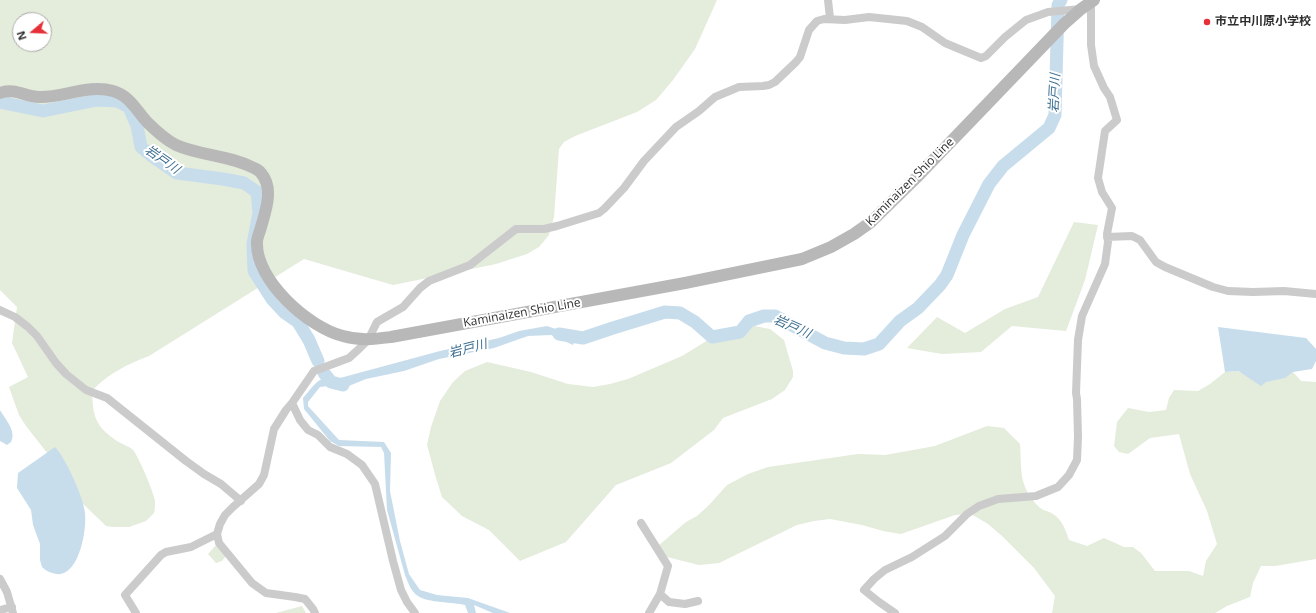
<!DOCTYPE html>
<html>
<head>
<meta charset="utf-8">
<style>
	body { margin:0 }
	#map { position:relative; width:1316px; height:613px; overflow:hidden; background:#fff; font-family:"Open Sans",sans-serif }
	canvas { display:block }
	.north { position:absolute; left:12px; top:12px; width:40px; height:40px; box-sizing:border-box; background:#fff; border:1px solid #ababab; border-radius:50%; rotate:251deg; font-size:11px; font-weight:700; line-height:16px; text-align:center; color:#2e2e2e }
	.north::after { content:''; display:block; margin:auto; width:14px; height:18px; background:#e63039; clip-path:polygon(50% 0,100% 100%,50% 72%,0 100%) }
</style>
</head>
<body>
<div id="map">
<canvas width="1316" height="613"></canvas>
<div class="north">N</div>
</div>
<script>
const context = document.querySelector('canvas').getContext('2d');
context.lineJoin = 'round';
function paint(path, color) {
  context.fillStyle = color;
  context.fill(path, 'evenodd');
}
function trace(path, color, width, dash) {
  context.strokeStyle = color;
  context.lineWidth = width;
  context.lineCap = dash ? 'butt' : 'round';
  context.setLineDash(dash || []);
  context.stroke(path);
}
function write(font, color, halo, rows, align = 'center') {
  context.font = font + ' "Open Sans","Noto Sans JP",sans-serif';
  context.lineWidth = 4;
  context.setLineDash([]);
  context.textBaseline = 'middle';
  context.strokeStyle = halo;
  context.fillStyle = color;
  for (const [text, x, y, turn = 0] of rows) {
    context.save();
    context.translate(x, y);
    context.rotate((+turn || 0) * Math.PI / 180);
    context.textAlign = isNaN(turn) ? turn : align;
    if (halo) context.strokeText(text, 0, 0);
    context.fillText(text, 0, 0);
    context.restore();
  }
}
paint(new Path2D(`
	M 0,0 L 717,0 L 695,49 L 673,80 L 656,100 L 637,112 L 575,136 L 564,142 L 559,149 L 554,217 L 549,235 L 539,247 L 527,254 L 496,264 L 393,285 L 304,259 L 149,356 C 128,364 107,374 92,391 C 93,417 95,426 117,441 C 121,444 129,446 133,450 C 138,455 154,493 155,501 C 155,505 155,509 154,513 L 146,521 L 129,527 L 114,527 L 106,526 L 79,500 L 73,486 L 26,426 L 19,415 L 9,387 L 28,377 L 12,343 L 17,307 L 0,290 ZM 20,20 L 44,20 L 44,44 L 20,44 Z
	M 1074,222 L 1098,225 L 1085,280 L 1066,331 L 1012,326 L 981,352 L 942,354 L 907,348 L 937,317 L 965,333 L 1005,309 L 1038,297 Z
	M 749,325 L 770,329 L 784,340 L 793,371 L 793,377 L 785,390 L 772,399 L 723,418 L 714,430 L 671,463 L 616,485 L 566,542 L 520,561 L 489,530 L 462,516 L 442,497 L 436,478 L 427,445 L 431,427 L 440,401 L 453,382 L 465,371 L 487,362 L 531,372 L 568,384 L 593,387 L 610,384 L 628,379 L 682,356 L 713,337 L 732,328 Z
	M 1237,371 C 1258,382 1273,385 1293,372 L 1301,381 L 1316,382 L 1316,559 L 1275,566 L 1261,566 L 1253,583 L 1250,597 L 1227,606 L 1215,613 L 1052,613 L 1055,596 L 1034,568 L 1002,536 L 988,524 L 971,514 L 955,515 L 901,534 L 883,531 L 862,525 L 830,519 L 814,521 L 797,525 L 719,563 L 699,565 L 667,557 L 658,546 L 686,522 L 697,516 L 710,504 L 727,485 L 748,474 L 768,467 L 858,454 L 885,455 L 913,450 L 935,446 L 987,426 L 1004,428 L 1020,444 C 1022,472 1018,485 1039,507 C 1043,511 1049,511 1053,514 C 1062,519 1066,531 1069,540 L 1087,546 L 1104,538 L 1124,547 L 1133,547 L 1141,553 L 1155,571 L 1189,571 L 1203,576 L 1206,561 L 1217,544 L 1207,511 L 1190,474 L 1179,434 L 1150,438 L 1128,454 L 1119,452 L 1114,446 L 1117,422 L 1128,408 L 1149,412 L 1166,410 L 1169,398 L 1174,390 L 1198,391 L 1210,384 L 1225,372 Z
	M 216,545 L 226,556 L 222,561 L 216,563 L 208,554 Z
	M 302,606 L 306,613 L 276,613 Z`), '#e4ecdc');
paint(new Path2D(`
	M 547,326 L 577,336 L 573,345 L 551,335 L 528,336 L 494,348 L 439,359 L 404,371 L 366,379 L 344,388 L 328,386 L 320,387 L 308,402 L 308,406 L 339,440 L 384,442 L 391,453 L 390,491 L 400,541 L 409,574 L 420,590 L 437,595 L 468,598 L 510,613 L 493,613 L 474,605 L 476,613 L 468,613 L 465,605 C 453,602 428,603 418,596 C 411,592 408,582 405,575 L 387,510 L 384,453 L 381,447 L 339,446 L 330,441 L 304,409 L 303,398 C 316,383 318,375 340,378 L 440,351 L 499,338 L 519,331 Z
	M 1218,327 L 1306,338 L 1316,349 L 1316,361 L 1312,369 L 1293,372 L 1285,378 L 1266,382 L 1261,386 L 1238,371 L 1225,372 Z
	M 0,410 C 5,419 17,431 11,442 L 7,445 L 0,441 Z
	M 55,447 C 65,457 84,498 85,513 C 87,530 79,577 56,574 C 51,573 46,571 42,567 L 40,560 L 40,544 L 33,525 L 31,510 L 17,488 L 18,473 Z`), '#c8ddec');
trace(new Path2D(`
	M 0,102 L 43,111 L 97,100 L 117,101 L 129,107 L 137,126 L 141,147 L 152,156 L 177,173 L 223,179 L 244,183 L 257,192 L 259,213 L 253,244 L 254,271 L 272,299 L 285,313 L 298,322 L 309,340 L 318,361
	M 559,334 L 583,338 L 613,328 L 665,312 L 680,313 L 695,322 L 712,337 L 740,332 L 749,321 L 764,316 L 775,316 L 825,343 L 844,348 L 864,349 L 879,344 L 900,321 L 918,308 L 940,285 L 947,275 L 963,235 L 989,184 L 1003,166 L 1049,128 L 1055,115 L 1058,5 L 1061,0
	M 324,373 L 331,382 L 343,385`), '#c8ddec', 13);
trace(new Path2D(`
	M 828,0 L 830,18
	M 1107,237 L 1132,236 L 1140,240 L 1156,262 L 1165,267 L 1213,287 L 1228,291 L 1253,292 L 1284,291 L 1316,294
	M 0,310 L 15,317 L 28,327 L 37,336 L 56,363 L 66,374 L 86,390 L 107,398 L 186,461 L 204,474 L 221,484 L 241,501
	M 292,403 L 300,420 L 308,430 L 318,435 L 330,447 L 347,454 L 362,465 L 375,484 L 393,561 L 401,590 L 407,602 L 415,613
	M 641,523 L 668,566 L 660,594 L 649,613
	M 0,579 L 7,592 L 13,613
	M 660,594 L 669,602 L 685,604 L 698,601
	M 0,610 L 12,607
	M 136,613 L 125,595 L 161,555 L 166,552 L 191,547 L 217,534
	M 315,613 L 313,609 L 305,599 L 295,597 L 266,593 L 252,583 L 219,543 L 217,534 L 220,524 L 225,515 L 233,507 L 259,484 L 264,475 L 274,429 L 286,410 L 292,403 L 314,371 L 349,358 L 360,348 L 368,340 L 377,322 L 403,307 L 420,288 L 429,281 L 470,265 L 516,229 L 544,229 L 557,226 L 599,213 L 604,209 L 624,188 L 644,161 L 676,127 L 699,111 L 715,97 L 739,87 L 763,86 L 769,85 L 775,82 L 796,62 L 800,57 L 809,30 L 817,21 L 824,19 L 845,20 L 869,17 L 907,21 L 922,27 L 945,43 L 981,58 L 986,56 L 1005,37 L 1026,20 L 1048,12 L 1081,9
	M 895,613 L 879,602 L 864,590 L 874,579 L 885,570 L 912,557 L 945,536 L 967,514 L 979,506 L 998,499 L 1036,496 L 1058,487 L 1069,475 L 1077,460 L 1078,437 L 1077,399 L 1076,393 L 1078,340 L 1082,316 L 1105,264 L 1108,242 L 1107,234 L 1112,208 L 1102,192 L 1098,178 L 1105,131 L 1117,120 L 1110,97 L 1104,88 L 1094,66 L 1091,45 L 1091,2`), '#cbcbcb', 8);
trace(new Path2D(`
	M 0,93 C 16,87 26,98 41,97 C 64,97 90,84 113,91 C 130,96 136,110 147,122 C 155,130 166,140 176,145 C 201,156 229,155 254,168 C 256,169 259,170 261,173 C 274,188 266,210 261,227 C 260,232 257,237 257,242 C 255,280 309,328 343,336 C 360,341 375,339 391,337 L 685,283 L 802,259 L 831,247 L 854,234 L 871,222 L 916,178 L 1064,24 L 1081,9 L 1094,0`), '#b8b8b8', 12);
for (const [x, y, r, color] of [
	[1207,22,4,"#e63039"]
]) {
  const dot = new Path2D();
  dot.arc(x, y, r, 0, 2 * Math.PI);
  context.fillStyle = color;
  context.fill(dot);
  trace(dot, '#fff', 1.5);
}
write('bold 12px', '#2e2e2e', '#fff', [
	["市立中川原小学校",1215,22]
], 'left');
write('12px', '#2e2e2e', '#fff', [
	["Kaminaizen Shio Line",910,182,-45],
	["Kaminaizen Shio Line",522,313,-10]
]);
write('italic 13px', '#3c6e91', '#fff', [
	["岩戸川",1055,93,-87],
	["岩戸川",162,160,35],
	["岩戸川",792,327,24],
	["岩戸川",468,349,-15]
]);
</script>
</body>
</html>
